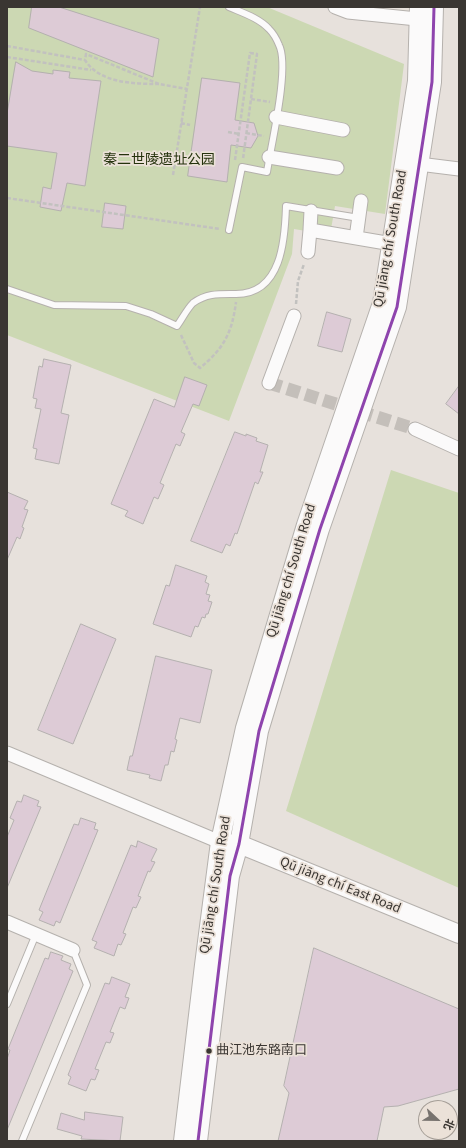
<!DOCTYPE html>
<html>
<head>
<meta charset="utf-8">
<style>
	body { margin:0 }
	#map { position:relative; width:466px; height:1148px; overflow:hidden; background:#e7e1dc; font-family:"Source Sans 3","Noto Sans SC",sans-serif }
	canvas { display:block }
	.frame { position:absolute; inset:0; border:8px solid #3a3632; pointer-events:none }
	.north { position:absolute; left:418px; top:1100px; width:40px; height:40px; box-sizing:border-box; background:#ebe1d8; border:1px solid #a49d96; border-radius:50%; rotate:112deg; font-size:11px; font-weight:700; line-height:16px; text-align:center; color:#3a3632 }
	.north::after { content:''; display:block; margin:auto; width:14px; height:18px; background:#77726e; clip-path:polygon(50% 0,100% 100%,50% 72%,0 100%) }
</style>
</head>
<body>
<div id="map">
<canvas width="466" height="1148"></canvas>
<div class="frame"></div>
<div class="north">北</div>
</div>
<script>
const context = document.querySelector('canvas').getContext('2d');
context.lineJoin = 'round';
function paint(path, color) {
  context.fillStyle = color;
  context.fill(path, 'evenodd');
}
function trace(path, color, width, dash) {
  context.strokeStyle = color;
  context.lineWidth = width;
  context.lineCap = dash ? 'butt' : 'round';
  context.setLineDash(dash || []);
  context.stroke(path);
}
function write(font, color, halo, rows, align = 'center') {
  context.font = font + ' "Source Sans 3","Noto Sans SC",sans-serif';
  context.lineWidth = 3.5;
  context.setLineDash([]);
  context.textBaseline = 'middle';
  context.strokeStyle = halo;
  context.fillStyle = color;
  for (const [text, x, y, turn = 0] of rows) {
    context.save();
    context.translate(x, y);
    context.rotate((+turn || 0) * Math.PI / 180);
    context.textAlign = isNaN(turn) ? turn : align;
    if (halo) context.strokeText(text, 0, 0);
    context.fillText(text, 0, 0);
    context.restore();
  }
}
paint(new Path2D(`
	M 7,7 L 267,7 L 404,64 L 385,214 L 335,206 L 330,235 L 294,229 L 292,254 L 229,421 L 7,335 Z
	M 391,470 L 459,493 L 459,888 L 286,811 Z`), '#ccd8b3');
const building = new Path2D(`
	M 32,7 L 59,7 L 159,39 L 153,77 L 29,28 Z
	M 16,62 L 32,71 L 53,74 L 53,70 L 70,72 L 69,78 L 101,81 L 85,186 L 67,183 L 61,211 L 40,207 L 43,187 L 51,189 L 57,153 L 7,146 L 7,114 Z
	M 202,78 L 240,83 L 235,120 L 254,123 L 258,136 L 251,148 L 231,145 L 227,182 L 188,176 Z
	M 105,203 L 126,206 L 123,229 L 102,227 Z
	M 327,312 L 351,319 L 342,352 L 318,346 Z
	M 44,359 L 71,365 L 61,413 L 69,415 L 59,464 L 35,459 L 37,449 L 33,448 L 41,409 L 35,408 L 37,399 L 33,398 L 39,366 L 42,367 Z
	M 185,377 L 207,385 L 199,406 L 193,404 L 181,432 L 185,434 L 180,446 L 176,444 L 160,483 L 164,485 L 158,499 L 154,497 L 143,524 L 125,516 L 128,511 L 111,504 L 154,399 L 174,407 Z
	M 459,386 L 459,414 L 446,404 Z
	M 235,432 L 246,436 L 246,434 L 257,438 L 256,441 L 268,445 L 260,472 L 263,472 L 258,484 L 255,482 L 237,534 L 235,533 L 230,546 L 226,544 L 222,553 L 191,541 Z
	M 7,492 L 28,501 L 24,509 L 28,510 L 22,527 L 24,528 L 20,539 L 17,537 L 7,560 Z
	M 176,565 L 207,576 L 205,582 L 209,584 L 206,594 L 210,595 L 208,601 L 212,602 L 208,614 L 206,614 L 205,618 L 202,617 L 198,627 L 195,626 L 191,637 L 153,624 L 166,585 L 169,586 Z
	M 81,624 L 116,639 L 73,744 L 38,730 Z
	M 156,656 L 212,670 L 200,723 L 180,718 L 175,739 L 177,740 L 174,752 L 171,751 L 168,765 L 165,765 L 161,781 L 149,778 L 150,775 L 127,770 L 130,756 L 132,756 Z
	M 24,795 L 39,801 L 37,806 L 41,807 L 7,888 L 7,837 L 14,820 L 10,818 L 17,801 L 21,802 Z
	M 81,818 L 96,823 L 94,829 L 98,830 L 60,923 L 56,921 L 54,926 L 39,920 L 43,912 L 39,910 L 74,824 L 78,825 Z
	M 138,841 L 157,849 L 151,861 L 155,862 L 150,872 L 148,871 L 138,896 L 141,897 L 136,908 L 133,907 L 123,933 L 126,934 L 121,945 L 118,944 L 114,956 L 94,948 L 97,942 L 92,940 L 131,845 L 136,847 Z
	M 314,948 L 459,1009 L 459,1089 L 398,1106 L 384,1107 L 377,1141 L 278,1141 L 289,1093 L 284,1086 Z
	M 51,952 L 63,956 L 61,960 L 71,964 L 69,969 L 73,971 L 7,1130 L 7,1059 L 10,1050 L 8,1049 L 45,958 L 48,959 Z
	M 112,977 L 130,984 L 125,997 L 129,998 L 125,1009 L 120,1007 L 110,1032 L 114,1033 L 110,1043 L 106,1042 L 95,1069 L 99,1070 L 95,1080 L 91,1079 L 86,1091 L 68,1084 L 71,1077 L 68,1075 L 105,983 L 109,984 Z
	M 85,1112 L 123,1117 L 120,1141 L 81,1139 L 82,1136 L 57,1129 L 61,1113 L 84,1120 Z`);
paint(building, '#ddcbd6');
trace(building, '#b4b0af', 1);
trace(new Path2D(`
	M 269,383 L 415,429`), '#c4bfba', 13, [13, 6]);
const lane = new Path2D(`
	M 229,230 L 242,167 L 267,172 C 271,145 290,67 279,45 C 277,40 273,33 269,29 C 259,18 243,13 229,7
	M 7,289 L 54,305 L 126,306 L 151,314 L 177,326 C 182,319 187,309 193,303 C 207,293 219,294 236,294 C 282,294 285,239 286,206 L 359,218
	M 7,1004 L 36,934
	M 22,1141 L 87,985 L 73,950`);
const street = new Path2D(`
	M 335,7 L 348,12 L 427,20
	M 276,117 L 343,130
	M 269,157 L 337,168
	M 419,164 L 459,169
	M 310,230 L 311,211
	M 356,238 L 361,201
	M 308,252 L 310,230 L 392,244
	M 269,383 L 294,316
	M 415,429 L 459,449
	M 7,753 L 220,842
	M 7,922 L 73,950`);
const secondary = new Path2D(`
	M 227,843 L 239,844 L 459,934
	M 183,1141 L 204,965 L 220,842 L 245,728 L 306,525 L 382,303 L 417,81 L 419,7
	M 198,1141 L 230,876 L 239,844 L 259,731 L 320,529 L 397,307 L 432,82 L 434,7`);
trace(lane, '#b5b1ad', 8);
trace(street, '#b5b1ad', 15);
trace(secondary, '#b5b1ad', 20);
trace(new Path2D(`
	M 7,46 L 85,60
	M 7,57 L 91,70
	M 159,84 C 134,84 99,83 85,60 L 86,54 L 159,84 L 187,89
	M 251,99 L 270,102
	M 181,123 L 190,125
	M 228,132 L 239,134
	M 246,133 L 264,136
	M 235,160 L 250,53 L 257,54 L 243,159
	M 173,175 L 200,7
	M 7,198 L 220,229
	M 296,304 L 298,281 L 304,264
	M 181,335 L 194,363 L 200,368 C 224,348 232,333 236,302`), '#c2c1bf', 2.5, [4, 2]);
trace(lane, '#fbfafa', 6);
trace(street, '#fbfafa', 13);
trace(secondary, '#fbfafa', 18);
trace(new Path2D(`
	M 198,1141 L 230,876 L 239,844 L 259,731 L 320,529 L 397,307 L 432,82 L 434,7`), '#8e44ad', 3);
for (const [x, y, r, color] of [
	[209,1051,3.5,"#3a3632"]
]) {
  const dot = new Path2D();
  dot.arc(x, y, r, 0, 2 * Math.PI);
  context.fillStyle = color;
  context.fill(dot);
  trace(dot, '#ebe1d8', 1.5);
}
write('13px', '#3a3632', '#ebe1d8', [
	["曲江池东路南口",216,1051]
], 'left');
write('14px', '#25330d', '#ebe1d8', [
	["秦二世陵遗址公园",159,161]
]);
write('14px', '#3a3632', '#ebe1d8', [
	["Qū jiāng chí South Road",391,239,-80],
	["Qū jiāng chí South Road",292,571,-73],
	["Qū jiāng chí South Road",216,885,-81],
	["Qū jiāng chí East Road",340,886,22]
]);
</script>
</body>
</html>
